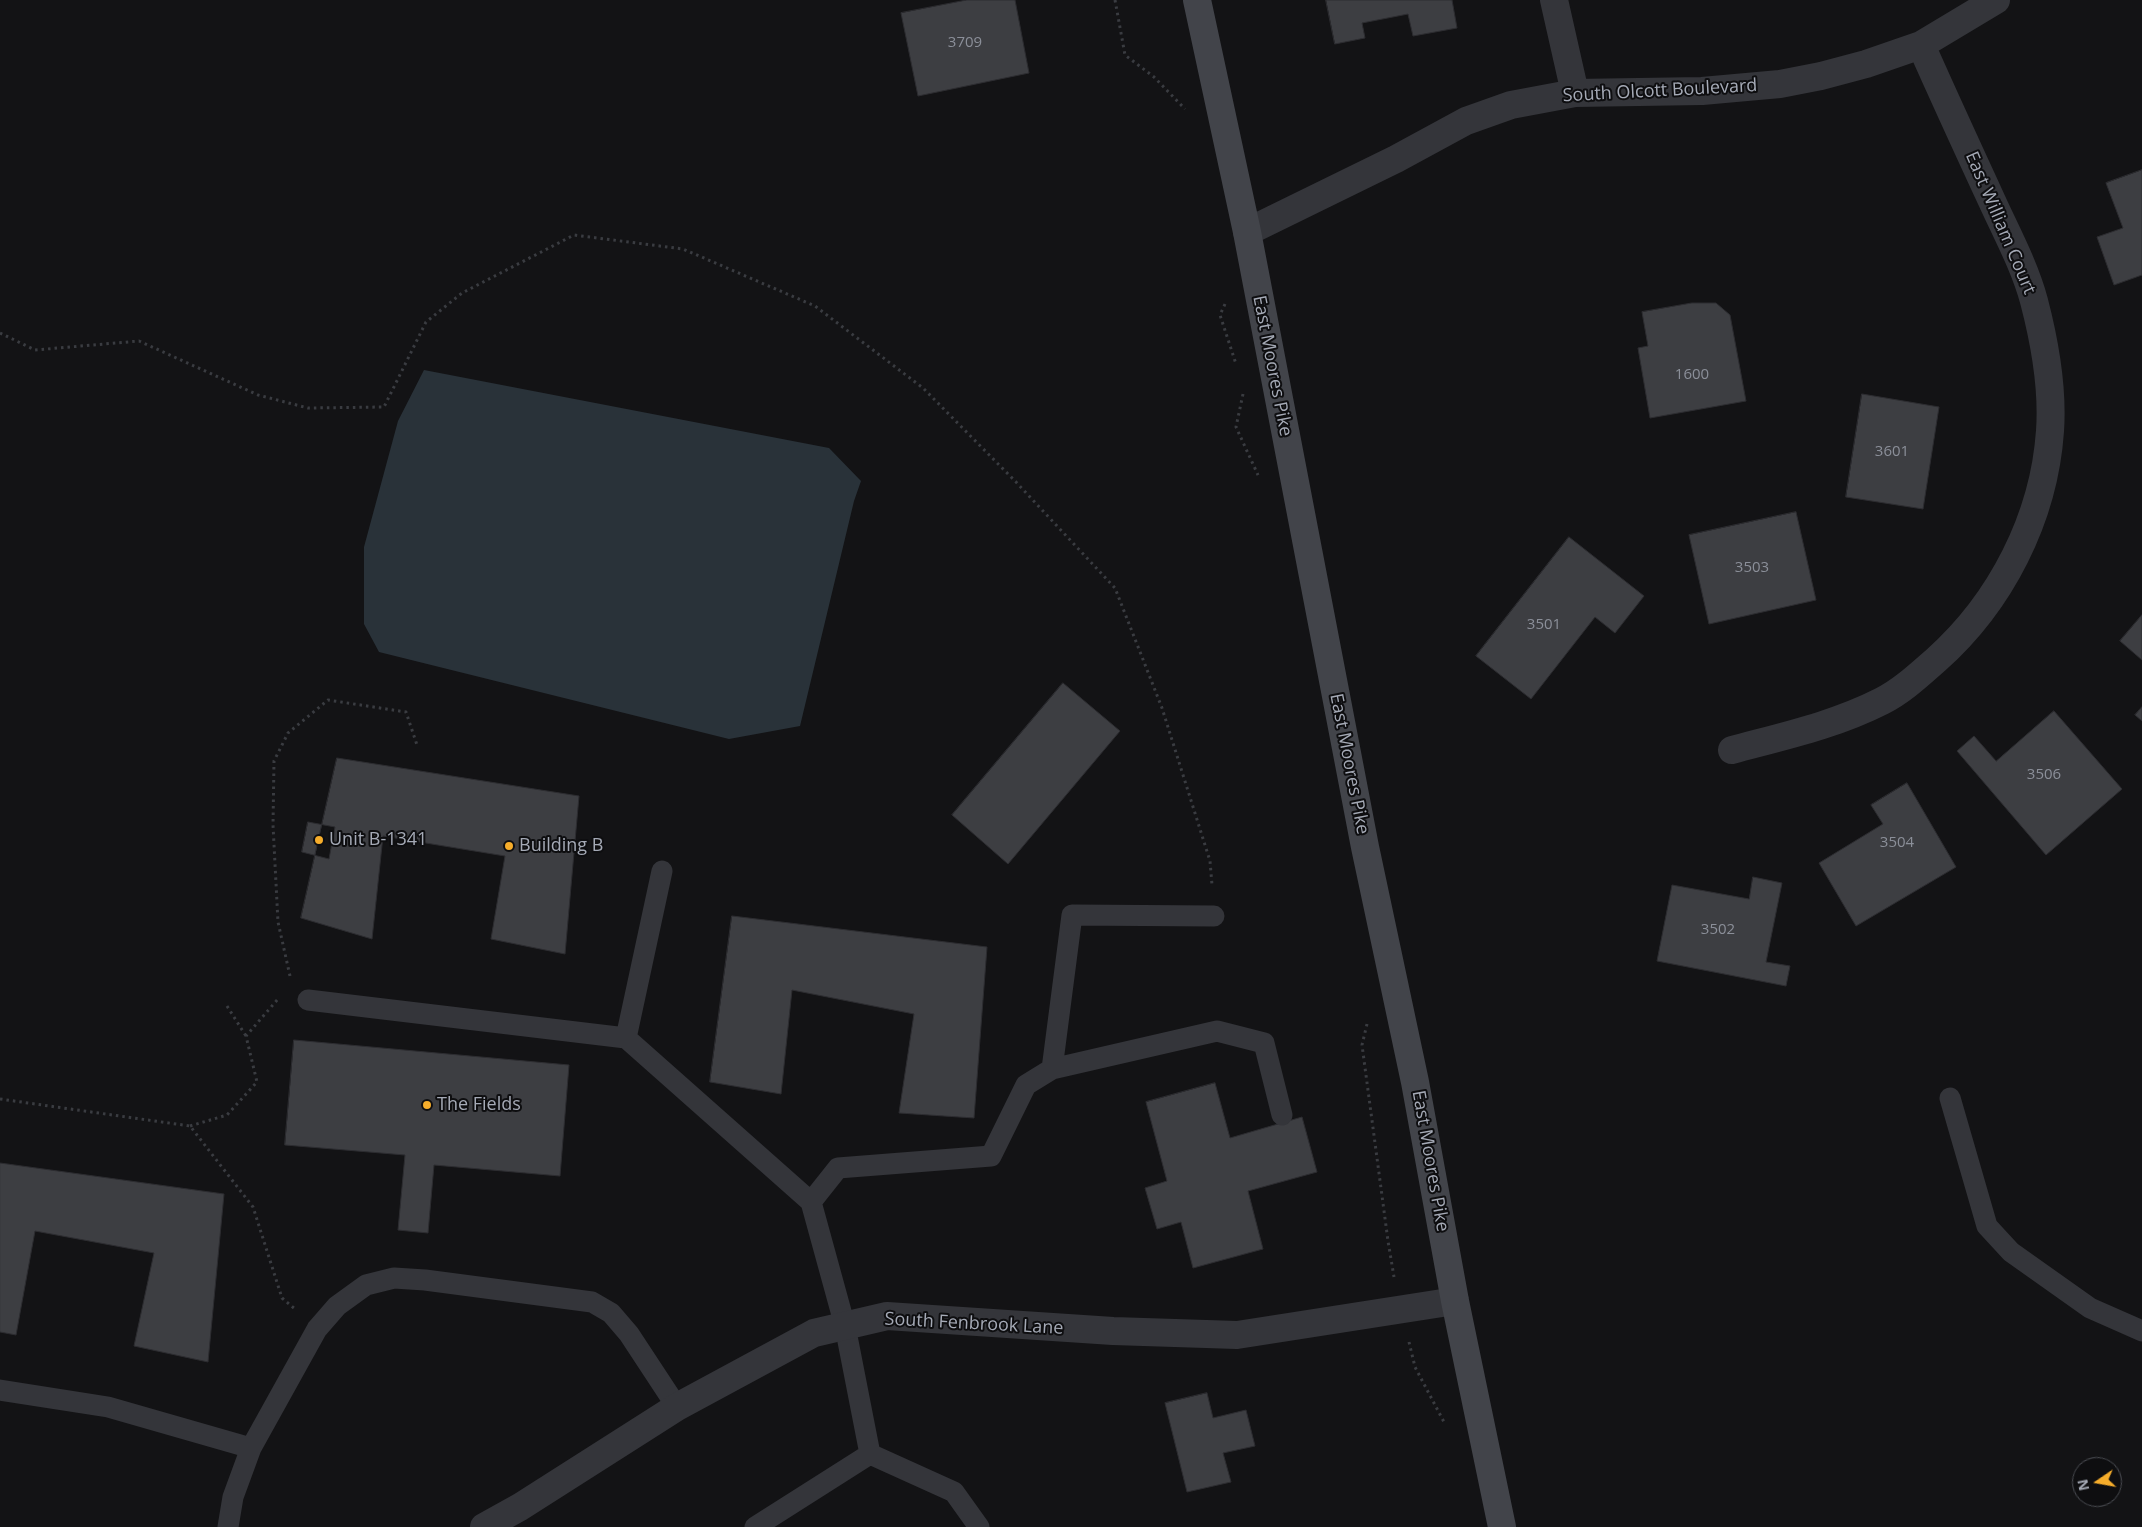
<!DOCTYPE html>
<html>
<head>
<meta charset="utf-8">
<style>
	body { margin:0 }
	#map { position:relative; width:2142px; height:1527px; overflow:hidden; background:#131315; font-family:"Open Sans",sans-serif }
	canvas { display:block }
	.north { position:absolute; left:2072px; top:1457px; width:50px; height:50px; box-sizing:border-box; background:#0e0e10; border:1px solid #4a4c52; border-radius:50%; rotate:258deg; font-size:14px; font-weight:700; line-height:20px; text-align:center; color:#a5aab6 }
	.north::after { content:''; display:block; margin:auto; width:18px; height:22px; background:#f6ad2b; clip-path:polygon(50% 0,100% 100%,50% 72%,0 100%) }
</style>
</head>
<body>
<div id="map">
<canvas width="2142" height="1527"></canvas>
<div class="north">N</div>
</div>
<script>
const context = document.querySelector('canvas').getContext('2d');
context.lineJoin = 'round';
function paint(path, color) {
  context.fillStyle = color;
  context.fill(path, 'evenodd');
}
function trace(path, color, width, dash) {
  context.strokeStyle = color;
  context.lineWidth = width;
  context.lineCap = dash ? 'butt' : 'round';
  context.setLineDash(dash || []);
  context.stroke(path);
}
function write(font, color, halo, rows, align = 'center') {
  context.font = font + ' "Open Sans",sans-serif';
  context.lineWidth = 4;
  context.setLineDash([]);
  context.textBaseline = 'middle';
  context.strokeStyle = halo;
  context.fillStyle = color;
  for (const [text, x, y, turn = 0] of rows) {
    context.save();
    context.translate(x, y);
    context.rotate((+turn || 0) * Math.PI / 180);
    context.textAlign = isNaN(turn) ? turn : align;
    if (halo) context.strokeText(text, 0, 0);
    context.fillText(text, 0, 0);
    context.restore();
  }
}
paint(new Path2D(`
	M 424,370 L 829,448 L 861,481 L 854,501 L 800,726 L 729,739 L 379,652 L 364,624 L 364,547 L 398,421 Z`), '#293239');
const building = new Path2D(`
	M 967,0 L 1015,0 L 1029,73 L 918,96 L 901,13 Z
	M 1326,0 L 1452,0 L 1457,28 L 1413,36 L 1408,14 L 1362,23 L 1365,38 L 1335,44 Z
	M 2142,170 L 2142,275 L 2114,285 L 2097,237 L 2123,228 L 2106,183 Z
	M 1692,303 L 1716,303 L 1730,315 L 1746,401 L 1650,418 L 1638,348 L 1648,346 L 1642,312 Z
	M 1862,394 L 1939,407 L 1923,509 L 1846,497 Z
	M 1796,512 L 1816,600 L 1709,624 L 1689,535 Z
	M 1569,537 L 1644,596 L 1615,633 L 1595,617 L 1531,699 L 1476,656 Z
	M 2142,615 L 2142,660 L 2120,641 Z
	M 1063,683 L 1120,731 L 1008,864 L 952,815 Z
	M 2142,707 L 2142,721 L 2135,715 Z
	M 2054,711 L 2122,789 L 2046,855 L 1957,751 L 1974,736 L 1996,761 Z
	M 337,758 L 579,796 L 565,954 L 491,939 L 505,856 L 383,836 L 372,939 L 301,918 Z
	M 1907,783 L 1956,867 L 1856,926 L 1819,863 L 1883,824 L 1871,805 Z
	M 308,822 L 335,827 L 329,859 L 302,852 Z
	M 1753,877 L 1782,883 L 1766,962 L 1790,966 L 1786,986 L 1657,961 L 1672,885 L 1749,899 Z
	M 732,916 L 987,947 L 974,1118 L 899,1113 L 914,1014 L 792,990 L 781,1094 L 710,1082 Z
	M 294,1040 L 569,1065 L 560,1176 L 434,1165 L 428,1233 L 398,1230 L 405,1155 L 285,1145 Z
	M 1215,1083 L 1230,1138 L 1302,1117 L 1317,1172 L 1248,1191 L 1263,1249 L 1193,1268 L 1181,1222 L 1157,1229 L 1145,1188 L 1167,1181 L 1146,1102 Z
	M 0,1163 L 224,1194 L 208,1362 L 134,1346 L 154,1253 L 35,1231 L 16,1335 L 0,1332 Z
	M 1207,1393 L 1213,1418 L 1246,1410 L 1255,1446 L 1223,1453 L 1231,1482 L 1187,1492 L 1165,1403 Z`);
paint(building, '#3d3e42');
trace(building, '#2d2d31', 1);
trace(new Path2D(`
	M 1115,0 L 1125,55 L 1154,77 L 1185,109
	M 1225,304 L 1220,315 L 1236,364
	M 0,333 L 35,350 L 139,341 L 258,395 L 308,408 L 384,407 L 426,322 L 462,293 L 574,235 L 683,249 L 815,306 L 923,388 L 1016,482 L 1115,588 L 1162,708 L 1210,861 L 1212,885
	M 1243,394 L 1236,427 L 1258,475
	M 290,976 L 278,922 L 273,825 L 274,761 L 288,733 L 328,700 L 406,712 L 417,745
	M 227,1006 L 246,1036
	M 1367,1024 L 1362,1045 L 1388,1241 L 1394,1277
	M 0,1099 L 190,1126 L 253,1207 L 282,1298 L 295,1309
	M 190,1126 L 227,1115 L 257,1082 L 246,1036 L 278,999
	M 1409,1342 L 1415,1367 L 1444,1422`), '#3a3c41', 3, [2.5, 4]);
trace(new Path2D(`
	M 308,1000 L 626,1038 L 811,1202 L 838,1168 L 991,1156 L 1026,1085 L 1052,1069 L 1217,1031 L 1264,1043 L 1282,1115
	M 626,1038 L 662,871
	M 1052,1069 L 1072,915 L 1214,916
	M 1950,1098 L 1987,1226 L 2011,1252 L 2090,1308 L 2142,1331
	M 811,1202 L 845,1326 L 870,1454 L 954,1492 L 979,1527
	M 0,1390 L 108,1407 L 251,1448 L 233,1497 L 228,1527
	M 251,1448 L 317,1329 L 337,1306 L 366,1285 L 394,1278 L 425,1280 L 592,1302 L 611,1313 L 629,1334 L 677,1407
	M 755,1527 L 870,1454`), '#34353a', 21);
trace(new Path2D(`
	M 1554,0 L 1575,93
	M 1247,232 L 1396,159 L 1466,121 L 1511,105 L 1575,93 L 1702,91 L 1780,84 L 1821,76 L 1866,64 L 1921,45 L 1996,0
	M 1732,750 C 1784,736 1835,725 1882,701 C 1902,691 1920,674 1936,660 C 2001,602 2044,518 2050,431 C 2053,388 2045,343 2034,301 C 2025,267 2007,234 1992,201 C 1968,149 1944,97 1921,45
	M 484,1527 L 520,1507 L 677,1407 L 814,1333 L 887,1316 L 1113,1331 L 1237,1335 L 1455,1301`), '#34353a', 28);
trace(new Path2D(`
	M 1197,0 L 1247,232 L 1365,847 L 1415,1082 L 1455,1301 L 1502,1527`), '#42444a', 28);
for (const [x, y, r, color] of [
	[319,840,5,"#f6ad2b"],
	[509,846,5,"#f6ad2b"],
	[427,1105,5,"#f6ad2b"]
]) {
  const dot = new Path2D();
  dot.arc(x, y, r, 0, 2 * Math.PI);
  context.fillStyle = color;
  context.fill(dot);
  trace(dot, '#0e0e10', 2);
}
write('15px', '#8b8f99', null, [
	["3709",965,43],
	["1600",1692,375],
	["3601",1892,452],
	["3503",1752,568],
	["3501",1544,625],
	["3506",2044,775],
	["3504",1897,843],
	["3502",1718,930]
]);
write('18px', '#a5aab6', '#0e0e10', [
	["South Olcott Boulevard",1660,91,-3],
	["East William Court",2000,223,67],
	["East Moores Pike",1272,366,79],
	["East Moores Pike",1349,764,79],
	["East Moores Pike",1430,1161,80],
	["South Fenbrook Lane",974,1324,3]
]);
write('18px', '#a5aab6', '#0e0e10', [
	["Unit B-1341",329,840],
	["Building B",519,846],
	["The Fields",437,1105]
], 'left');
</script>
</body>
</html>
